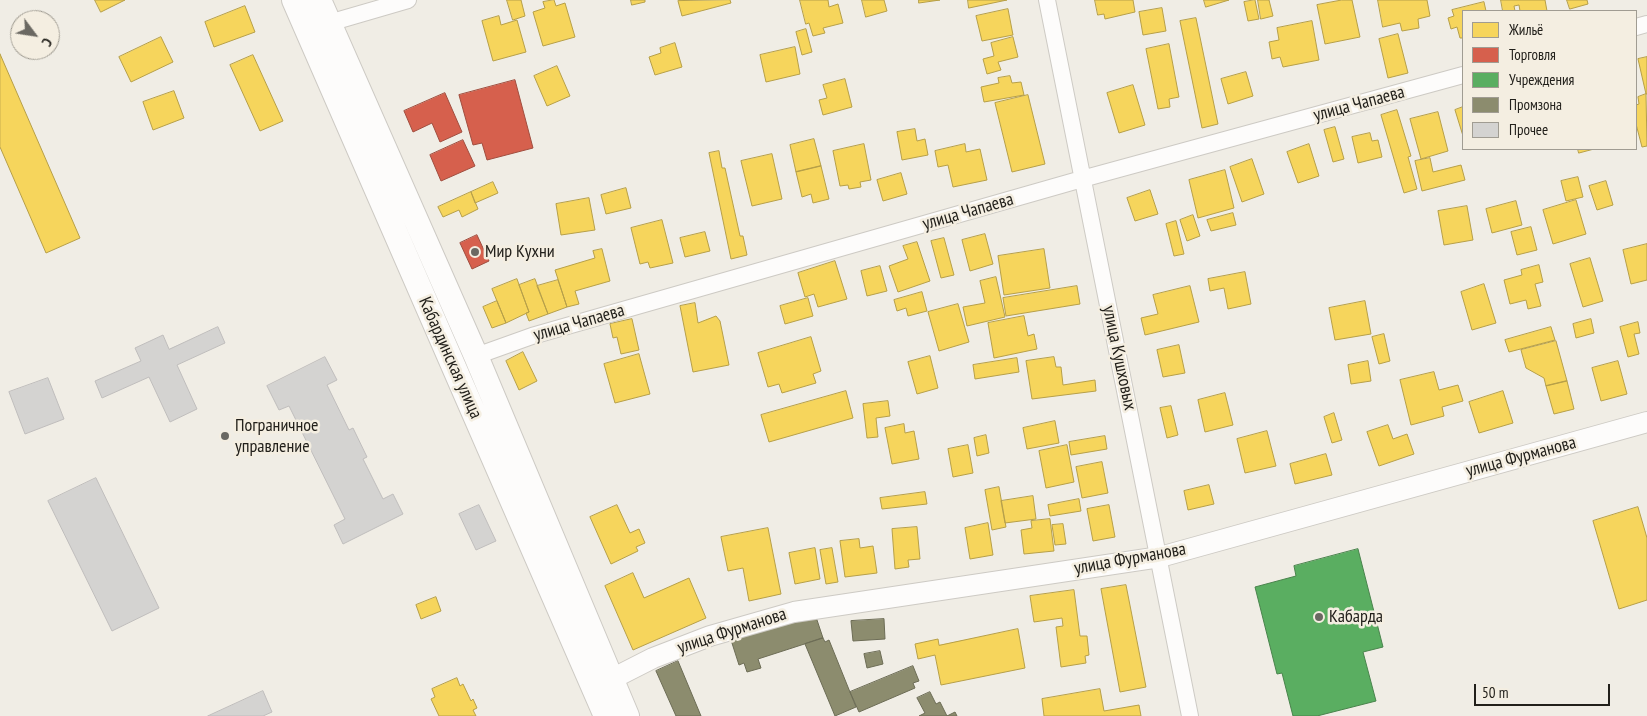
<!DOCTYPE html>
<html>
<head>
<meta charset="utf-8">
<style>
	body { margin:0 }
	#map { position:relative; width:1647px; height:716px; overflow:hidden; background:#f0ede5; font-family:"PT Sans Narrow",sans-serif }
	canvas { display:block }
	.legend { position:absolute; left:1462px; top:10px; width:175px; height:140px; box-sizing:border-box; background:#f4eee1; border:1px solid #a09c92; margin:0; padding:6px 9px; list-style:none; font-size:15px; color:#22201b }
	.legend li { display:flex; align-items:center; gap:10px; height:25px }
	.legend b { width:25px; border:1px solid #a09c92 }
	.north { position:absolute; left:10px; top:10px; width:50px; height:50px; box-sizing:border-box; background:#f4eee1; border:1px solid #a09c92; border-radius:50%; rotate:121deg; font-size:14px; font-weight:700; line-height:20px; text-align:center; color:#22201b }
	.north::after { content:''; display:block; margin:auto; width:18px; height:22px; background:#6a6862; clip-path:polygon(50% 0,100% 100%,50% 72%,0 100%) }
	.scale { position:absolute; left:1474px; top:684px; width:136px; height:22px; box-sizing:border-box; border:2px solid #22201b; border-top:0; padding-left:6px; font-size:15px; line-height:18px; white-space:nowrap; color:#22201b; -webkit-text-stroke:4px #f4eee1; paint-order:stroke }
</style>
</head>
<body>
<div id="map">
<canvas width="1647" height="716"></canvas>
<ul class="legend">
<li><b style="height:14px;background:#f6d55c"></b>Жильё</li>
<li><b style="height:14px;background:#d6604d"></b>Торговля</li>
<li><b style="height:14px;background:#5aae61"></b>Учреждения</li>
<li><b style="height:14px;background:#8c8c6e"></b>Промзона</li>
<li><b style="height:14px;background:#d4d3d1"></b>Прочее</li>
</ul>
<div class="north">С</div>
<div class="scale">50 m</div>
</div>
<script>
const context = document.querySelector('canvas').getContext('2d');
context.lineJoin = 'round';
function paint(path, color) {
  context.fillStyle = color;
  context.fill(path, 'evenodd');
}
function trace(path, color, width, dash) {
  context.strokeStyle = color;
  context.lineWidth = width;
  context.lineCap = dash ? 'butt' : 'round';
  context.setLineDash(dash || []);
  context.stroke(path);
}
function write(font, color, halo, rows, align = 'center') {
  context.font = font + ' "PT Sans Narrow",sans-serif';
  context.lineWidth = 5;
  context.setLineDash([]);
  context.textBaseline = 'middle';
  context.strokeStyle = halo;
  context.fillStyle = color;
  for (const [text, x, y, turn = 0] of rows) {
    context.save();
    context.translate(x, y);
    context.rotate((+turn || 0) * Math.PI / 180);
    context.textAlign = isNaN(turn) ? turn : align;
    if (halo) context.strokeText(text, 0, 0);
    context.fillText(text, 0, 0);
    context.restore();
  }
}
const homes = new Path2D(`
	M 95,0 L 125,0 L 101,12 Z
	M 507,0 L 521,0 L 525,16 L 513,20 Z
	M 554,0 L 556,6 L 565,3 L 575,37 L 543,46 L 533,12 L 545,8 L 543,2 Z
	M 631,0 L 645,0 L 645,2 L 632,5 Z
	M 730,0 L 731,3 L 682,16 L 678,1 Z
	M 800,0 L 828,0 L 829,7 L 838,4 L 843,23 L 823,28 L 825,33 L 813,36 L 809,23 L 806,24 Z
	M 862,0 L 884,0 L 887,11 L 866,17 Z
	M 919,0 L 940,0 L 919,3 Z
	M 968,0 L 1007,0 L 969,8 Z
	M 1095,0 L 1133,0 L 1135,12 L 1105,19 L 1104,14 L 1098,15 Z
	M 1204,0 L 1229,0 L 1206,7 Z
	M 1255,0 L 1259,19 L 1248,21 L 1244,2 Z
	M 1258,0 L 1269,0 L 1273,16 L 1261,19 Z
	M 1342,0 L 1352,0 L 1360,37 L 1325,44 L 1317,5 Z
	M 1378,0 L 1427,0 L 1430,16 L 1418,19 L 1419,28 L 1402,31 L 1400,23 L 1383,27 Z
	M 1501,0 L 1545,0 L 1547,11 L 1520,11 L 1519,5 L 1514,6 L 1515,11 L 1503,11 Z
	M 1567,0 L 1587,0 L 1588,4 L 1570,9 Z
	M 1484,2 L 1486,11 L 1463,11 L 1463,38 L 1460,38 L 1457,27 L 1451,29 L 1448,18 L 1454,16 L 1452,10 Z
	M 245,6 L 255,32 L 214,47 L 205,22 Z
	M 1162,8 L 1166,31 L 1143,35 L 1139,12 Z
	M 1008,9 L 1013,35 L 982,41 L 976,16 Z
	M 499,16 L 501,25 L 517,20 L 526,52 L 493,61 L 482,21 Z
	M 1196,18 L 1218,124 L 1202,128 L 1180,21 Z
	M 1312,21 L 1319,60 L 1283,67 L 1280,57 L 1272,59 L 1269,42 L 1279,40 L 1277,28 Z
	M 806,29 L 812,52 L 802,55 L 796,32 Z
	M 1398,34 L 1408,73 L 1388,78 L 1379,39 Z
	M 161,37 L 173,62 L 131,82 L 119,57 Z
	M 1013,37 L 1018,57 L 998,62 L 1001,70 L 987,74 L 983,59 L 994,56 L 991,43 Z
	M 675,43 L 682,67 L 655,75 L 649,57 L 661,53 L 660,48 Z
	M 1169,44 L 1179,97 L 1169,99 L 1170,107 L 1158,109 L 1146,49 Z
	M 795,47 L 800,74 L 766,82 L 760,55 Z
	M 0,54 L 80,238 L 46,253 L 0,147 Z
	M 253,55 L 283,121 L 260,131 L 230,65 Z
	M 1647,57 L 1647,94 L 1646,94 L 1638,59 Z
	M 557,66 L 570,96 L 547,106 L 534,76 Z
	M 1246,72 L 1253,96 L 1228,104 L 1221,79 Z
	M 1010,76 L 1012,83 L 1021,82 L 1024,95 L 984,102 L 981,87 L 999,83 L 998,78 Z
	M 845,79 L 852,107 L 823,115 L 819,100 L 827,98 L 823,85 Z
	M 1133,85 L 1145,125 L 1119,133 L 1107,93 Z
	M 174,91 L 184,118 L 153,130 L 143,102 Z
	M 1646,94 L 1647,146 L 1642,147 L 1636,124 L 1636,105 L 1639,104 L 1638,97 Z
	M 1028,95 L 1045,164 L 1012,172 L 995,103 Z
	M 1463,107 L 1463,136 L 1455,110 Z
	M 1397,110 L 1411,156 L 1408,157 L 1417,189 L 1404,193 L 1381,115 Z
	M 1438,112 L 1448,151 L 1421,159 L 1410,119 Z
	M 1335,127 L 1344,159 L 1333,162 L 1324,130 Z
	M 915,129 L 917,141 L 925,139 L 928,155 L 902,160 L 897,132 Z
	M 1370,133 L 1372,141 L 1378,140 L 1382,157 L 1358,163 L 1352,137 Z
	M 814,139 L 821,166 L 796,172 L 790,145 Z
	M 864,144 L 871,180 L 860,182 L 861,187 L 849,189 L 848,185 L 840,186 L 833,151 Z
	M 965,144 L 966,152 L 980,149 L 987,180 L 953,187 L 948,165 L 938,167 L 935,151 Z
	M 1309,144 L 1319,176 L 1298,183 L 1287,152 Z
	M 1578,149 L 1594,149 L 1579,153 Z
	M 719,151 L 722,168 L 725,168 L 740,236 L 743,236 L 747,255 L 731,259 L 709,153 Z
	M 772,154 L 782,199 L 752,206 L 741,161 Z
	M 1430,158 L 1433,172 L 1461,165 L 1465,180 L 1422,191 L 1415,161 Z
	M 1252,159 L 1264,194 L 1242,202 L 1230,167 Z
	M 821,166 L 829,199 L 813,203 L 811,194 L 802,197 L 796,172 Z
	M 1225,170 L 1234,208 L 1198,218 L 1189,180 Z
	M 901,173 L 907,194 L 883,201 L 877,180 Z
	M 1578,177 L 1583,197 L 1566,201 L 1561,181 Z
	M 1606,181 L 1613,205 L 1597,210 L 1589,186 Z
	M 493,182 L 498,193 L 475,203 L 471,192 Z
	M 626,188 L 631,208 L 606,214 L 601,195 Z
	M 1150,190 L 1158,214 L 1135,221 L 1127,198 Z
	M 471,192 L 478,209 L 462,217 L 459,210 L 443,217 L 438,207 Z
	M 589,198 L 595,230 L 561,235 L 556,204 Z
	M 1576,200 L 1586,234 L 1553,244 L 1543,210 Z
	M 1516,201 L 1522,225 L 1492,233 L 1486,209 Z
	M 1467,206 L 1473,240 L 1444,245 L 1438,211 Z
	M 1233,213 L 1236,225 L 1211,231 L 1207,220 Z
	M 1193,215 L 1200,236 L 1187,241 L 1180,220 Z
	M 662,220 L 673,263 L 650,268 L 648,262 L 640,264 L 631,228 Z
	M 1176,221 L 1184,254 L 1174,256 L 1166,224 Z
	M 1531,227 L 1537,250 L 1517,255 L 1511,232 Z
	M 705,232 L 710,251 L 685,257 L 680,238 Z
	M 985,234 L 993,264 L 970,271 L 962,240 Z
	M 944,238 L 954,275 L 941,278 L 931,241 Z
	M 917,242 L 930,281 L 898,292 L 889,266 L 908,259 L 903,246 Z
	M 1647,244 L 1647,280 L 1631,284 L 1623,250 Z
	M 602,249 L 610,281 L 575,291 L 579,304 L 567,307 L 555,270 L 595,258 L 593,251 Z
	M 1044,249 L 1050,288 L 1004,295 L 998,256 Z
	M 1590,258 L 1603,301 L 1583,307 L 1570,264 Z
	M 835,261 L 847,299 L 818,307 L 814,294 L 805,297 L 798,273 Z
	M 1539,265 L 1543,282 L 1535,284 L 1541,306 L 1528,309 L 1526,300 L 1510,304 L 1504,280 L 1522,275 L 1521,270 Z
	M 880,266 L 887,291 L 867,296 L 861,271 Z
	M 1245,272 L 1251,304 L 1228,309 L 1224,288 L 1210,291 L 1208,279 Z
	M 996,277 L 1005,317 L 967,326 L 963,307 L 985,303 L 980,281 Z
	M 517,279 L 529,312 L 506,323 L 492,289 Z
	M 535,279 L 548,314 L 529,321 L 526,313 L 529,312 L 519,285 Z
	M 558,280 L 567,307 L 548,314 L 537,286 Z
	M 1484,284 L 1496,323 L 1472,330 L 1461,292 Z
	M 1077,286 L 1080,304 L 1006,316 L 1003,298 Z
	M 1190,286 L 1199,322 L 1145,335 L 1141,318 L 1158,314 L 1153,295 Z
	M 922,292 L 927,311 L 908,316 L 906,308 L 897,311 L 894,300 Z
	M 808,298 L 813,316 L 785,324 L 780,306 Z
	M 497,301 L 506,323 L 492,328 L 483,307 Z
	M 1365,301 L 1371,334 L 1335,340 L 1329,308 Z
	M 695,303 L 698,323 L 716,316 L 720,321 L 729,365 L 693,372 L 680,306 Z
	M 958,304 L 969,342 L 939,351 L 928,312 Z
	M 1024,316 L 1028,336 L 1034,334 L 1037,349 L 994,358 L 988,323 Z
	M 632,319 L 639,350 L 621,354 L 617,337 L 613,338 L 610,324 Z
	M 1591,319 L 1594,333 L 1576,338 L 1573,324 Z
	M 1638,322 L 1640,333 L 1634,334 L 1639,354 L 1628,357 L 1620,327 Z
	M 1551,327 L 1555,340 L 1509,352 L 1505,340 Z
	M 1384,334 L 1390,361 L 1379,364 L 1372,337 Z
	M 811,337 L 821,371 L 813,374 L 816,383 L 782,393 L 779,384 L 768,387 L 758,353 Z
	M 1556,341 L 1567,381 L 1546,386 L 1544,378 L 1526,368 L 1521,350 Z
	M 1179,345 L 1185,373 L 1163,377 L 1157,350 Z
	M 523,352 L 537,381 L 519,390 L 506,361 Z
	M 639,354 L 650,394 L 615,403 L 604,364 Z
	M 930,356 L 938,388 L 917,394 L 908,362 Z
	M 1054,357 L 1056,367 L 1061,367 L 1063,385 L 1095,380 L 1096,391 L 1032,399 L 1026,361 Z
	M 1017,358 L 1019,372 L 975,379 L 973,365 Z
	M 1368,361 L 1371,381 L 1351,384 L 1348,365 Z
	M 1618,361 L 1627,394 L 1601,401 L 1592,368 Z
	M 1434,372 L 1439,390 L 1458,385 L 1463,401 L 1442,407 L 1444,416 L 1411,425 L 1400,380 Z
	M 1567,381 L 1574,409 L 1554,414 L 1546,386 Z
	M 846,391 L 853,418 L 769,442 L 761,415 Z
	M 1503,391 L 1513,423 L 1479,433 L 1469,402 Z
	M 1225,393 L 1233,425 L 1205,432 L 1198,400 Z
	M 888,401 L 890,416 L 876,418 L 878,437 L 867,438 L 863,404 Z
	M 1171,406 L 1178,435 L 1167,438 L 1160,408 Z
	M 1334,413 L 1342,440 L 1332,443 L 1324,417 Z
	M 1055,421 L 1059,443 L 1027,449 L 1023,428 Z
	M 904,424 L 905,433 L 914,431 L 919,459 L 892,464 L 885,428 Z
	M 1388,425 L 1393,439 L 1407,434 L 1414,454 L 1379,466 L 1367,432 Z
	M 1267,431 L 1276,466 L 1245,473 L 1237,439 Z
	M 986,435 L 989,453 L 977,456 L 974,438 Z
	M 1105,436 L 1107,449 L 1071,455 L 1069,442 Z
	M 968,445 L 973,473 L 953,477 L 948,449 Z
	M 1067,445 L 1074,482 L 1046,488 L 1039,451 Z
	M 1326,454 L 1332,475 L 1295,484 L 1290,464 Z
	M 1102,462 L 1108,493 L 1082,498 L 1076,467 Z
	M 1209,485 L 1214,504 L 1188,510 L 1184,491 Z
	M 999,487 L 1006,527 L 992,530 L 985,490 Z
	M 925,492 L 927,504 L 882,509 L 880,498 Z
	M 1033,496 L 1036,519 L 1005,523 L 1001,501 Z
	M 1079,499 L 1081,511 L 1050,516 L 1048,505 Z
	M 617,505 L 630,533 L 639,529 L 645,543 L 636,547 L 638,551 L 611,564 L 590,517 Z
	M 1109,505 L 1115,537 L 1093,541 L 1087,509 Z
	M 1638,507 L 1647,538 L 1647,600 L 1619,609 L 1593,521 Z
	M 1050,519 L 1054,551 L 1024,554 L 1021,530 L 1032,528 L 1031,521 Z
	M 988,523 L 993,555 L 970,559 L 965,528 Z
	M 1063,524 L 1066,544 L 1055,545 L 1052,525 Z
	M 917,527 L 920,559 L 908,560 L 909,567 L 895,569 L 892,529 Z
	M 768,528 L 781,594 L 749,601 L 743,568 L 728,571 L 721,537 Z
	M 859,539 L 860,548 L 873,546 L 877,573 L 845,577 L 840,541 Z
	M 815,548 L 820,579 L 795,584 L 789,553 Z
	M 832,548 L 838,582 L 826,584 L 820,550 Z
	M 633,573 L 644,598 L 689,578 L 706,618 L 633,650 L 605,586 Z
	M 1126,585 L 1146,687 L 1120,692 L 1101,589 Z
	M 1074,590 L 1080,636 L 1087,636 L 1089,655 L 1085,656 L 1086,663 L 1061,667 L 1056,627 L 1063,626 L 1062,618 L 1034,622 L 1030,596 Z
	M 436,597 L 441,611 L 421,619 L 416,605 Z
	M 1018,629 L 1025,668 L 941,685 L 935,655 L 918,659 L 915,644 L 938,639 L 939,645 Z
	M 457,678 L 460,686 L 463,684 L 471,701 L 473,699 L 477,708 L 473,710 L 476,716 L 439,716 L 431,699 L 435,697 L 432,689 Z
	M 1100,689 L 1104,711 L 1139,705 L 1141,716 L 1044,716 L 1042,699 Z`);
paint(homes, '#f6d55c');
trace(homes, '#b69f48', 1);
const shops = new Path2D(`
	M 515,80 L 533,148 L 487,160 L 482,143 L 473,145 L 459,95 Z
	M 445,93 L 462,132 L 440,142 L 432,123 L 413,132 L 404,111 Z
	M 463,140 L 475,166 L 441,181 L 430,155 Z
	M 477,235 L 489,261 L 472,269 L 460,243 Z`);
paint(shops, '#d6604d');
trace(shops, '#a04d3e', 1);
const public = new Path2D(`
	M 1358,549 L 1383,647 L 1363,652 L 1376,701 L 1317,716 L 1293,716 L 1282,673 L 1277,674 L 1255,587 L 1296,576 L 1294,566 Z`);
paint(public, '#5aae61');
trace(public, '#49834c', 1);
const industry = new Path2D(`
	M 815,614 L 823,638 L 758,659 L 761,668 L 747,672 L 744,663 L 739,665 L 731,640 Z
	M 884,619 L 885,639 L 853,641 L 851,621 Z
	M 823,638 L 825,642 L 829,640 L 856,707 L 835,716 L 805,644 Z
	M 880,651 L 883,664 L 867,668 L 864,654 Z
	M 678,661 L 701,716 L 676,716 L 656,671 Z
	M 913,666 L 919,681 L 913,683 L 915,688 L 859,712 L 850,692 Z
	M 930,692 L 936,704 L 940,702 L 947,716 L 955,712 L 957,716 L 919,716 L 925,713 L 917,698 Z`);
paint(industry, '#8c8c6e');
trace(industry, '#6c6c55', 1);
const building = new Path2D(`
	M 218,327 L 225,343 L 177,365 L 197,409 L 170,422 L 149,377 L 102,398 L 95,381 L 141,361 L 135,348 L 163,335 L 169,349 Z
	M 325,357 L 337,380 L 327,385 L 349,430 L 353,428 L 367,457 L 363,459 L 383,499 L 393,494 L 403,514 L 343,544 L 334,525 L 345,519 L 289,406 L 279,410 L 267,386 Z
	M 48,378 L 64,419 L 25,434 L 9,392 Z
	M 96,478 L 159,608 L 112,631 L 48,501 Z
	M 479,505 L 496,541 L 476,550 L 459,514 Z
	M 263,691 L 272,712 L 263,716 L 208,716 Z`);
paint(building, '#d4d3d1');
trace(building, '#bfbdbc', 1);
const minor = new Path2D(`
	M 1047,0 L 1190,716
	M 329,23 L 408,0
	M 1636,27 L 1647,24
	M 476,356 L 532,336 L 1082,179 L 1463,75`);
const tertiary = new Path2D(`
	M 598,686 L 653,658 L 710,636 L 794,612 L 1160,557 L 1647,422`);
const secondary = new Path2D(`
	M 294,0 L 606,716
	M 319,0 L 476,356 L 627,716`);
trace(minor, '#cdcac4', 18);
trace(tertiary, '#cdcac4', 22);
trace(secondary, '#cdcac4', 26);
trace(minor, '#fdfcfb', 16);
trace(tertiary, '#fdfcfb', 20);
trace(secondary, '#fdfcfb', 24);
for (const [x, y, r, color] of [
	[475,252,5,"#6a6862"],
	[225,436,5,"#6a6862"],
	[1319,617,5,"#6a6862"]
]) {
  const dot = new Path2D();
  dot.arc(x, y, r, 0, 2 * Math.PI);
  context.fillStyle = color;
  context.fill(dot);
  trace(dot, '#f4eee1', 2);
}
write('18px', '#22201b', '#f4eee1', [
	["улица Чапаева",1359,104,-15],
	["улица Чапаева",968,212,-16],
	["улица Чапаева",579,323,-16],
	["Кабардинская улица",450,358,66],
	["улица Кушховых",1119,358,78],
	["улица Фурманова",1521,457,-15],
	["улица Фурманова",1130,559,-10],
	["улица Фурманова",732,631,-18]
]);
write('18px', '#22201b', '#f4eee1', [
	["Мир Кухни",485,252],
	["Пограничное",235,426],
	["управление",235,447],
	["Кабарда",1329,617]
], 'left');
</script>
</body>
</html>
